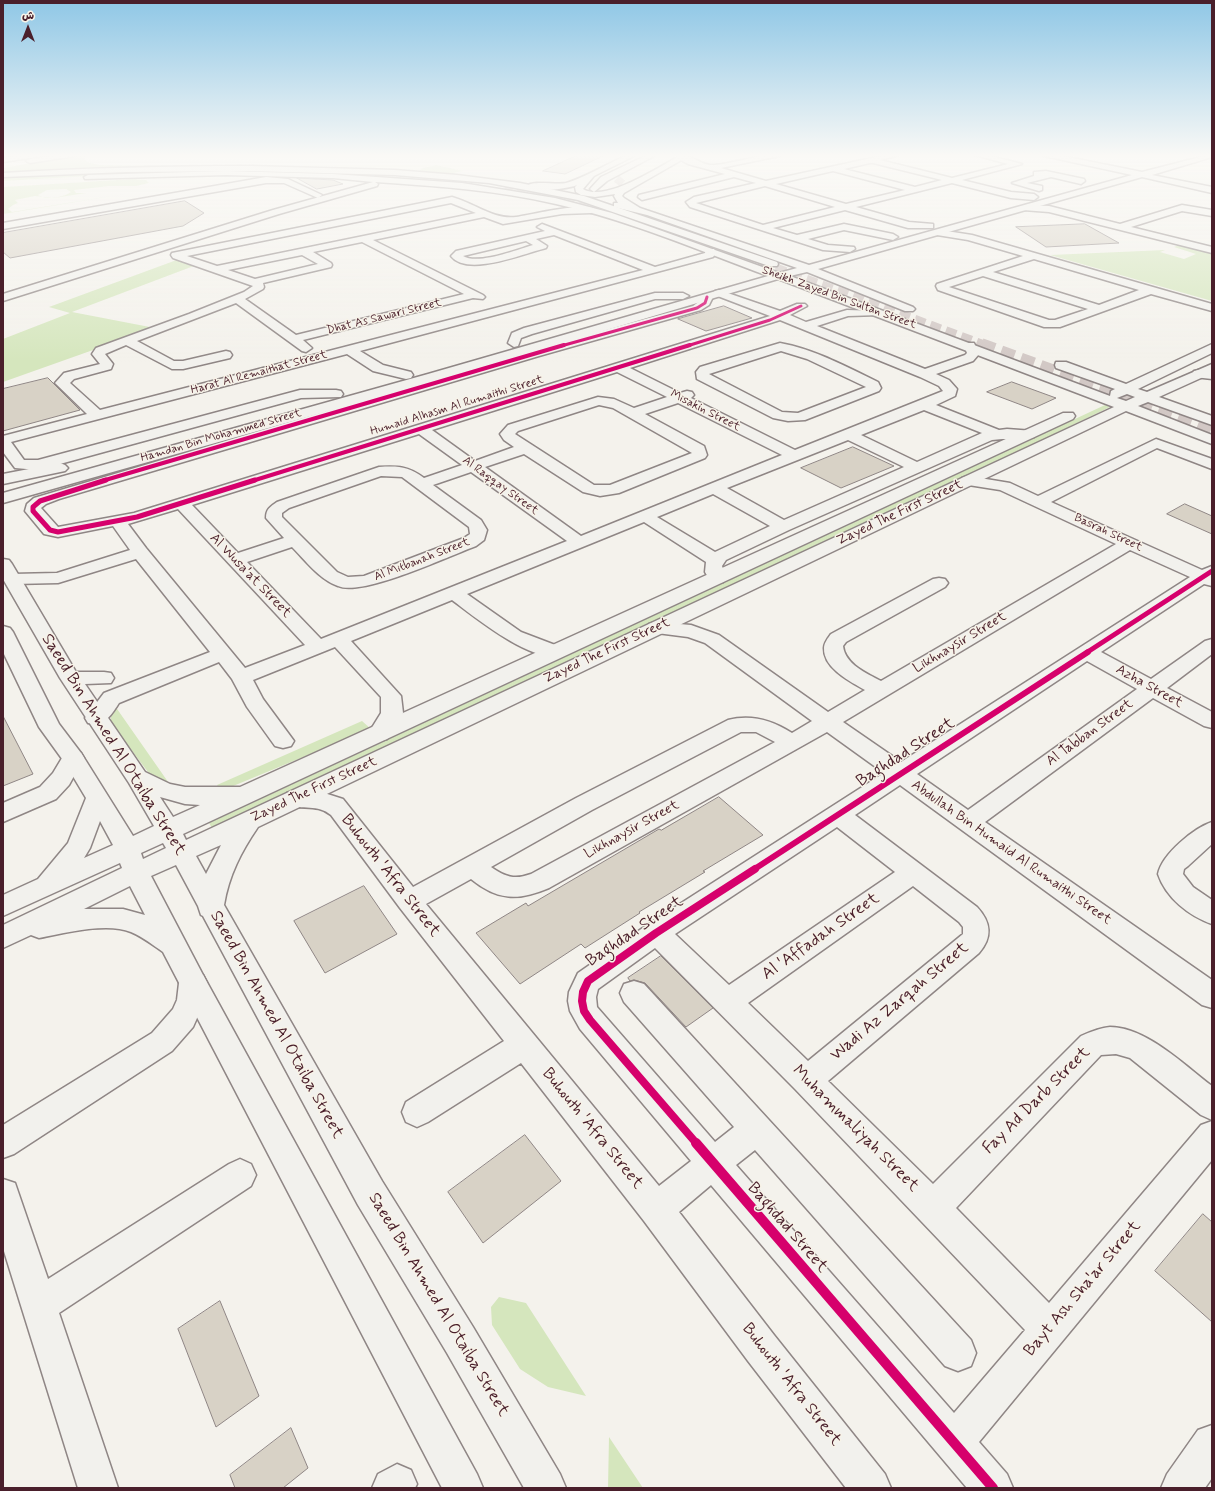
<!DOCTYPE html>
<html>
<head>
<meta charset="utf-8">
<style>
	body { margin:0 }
	#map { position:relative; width:1215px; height:1491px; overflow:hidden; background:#f4f2ec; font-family:Mynerve,"Playpen Sans Arabic",sans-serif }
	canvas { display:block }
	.frame { position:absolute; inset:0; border:4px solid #4a1f2b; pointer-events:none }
	.north { position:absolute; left:8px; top:8px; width:40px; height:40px; -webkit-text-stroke:3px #f7f3e8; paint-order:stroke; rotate:0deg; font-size:11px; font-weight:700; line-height:16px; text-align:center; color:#4a1f2b }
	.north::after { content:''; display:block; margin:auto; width:14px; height:18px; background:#4a1f2b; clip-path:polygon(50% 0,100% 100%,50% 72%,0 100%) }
</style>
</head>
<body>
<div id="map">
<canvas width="1215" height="1491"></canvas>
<div class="frame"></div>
<div class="north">ش</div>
</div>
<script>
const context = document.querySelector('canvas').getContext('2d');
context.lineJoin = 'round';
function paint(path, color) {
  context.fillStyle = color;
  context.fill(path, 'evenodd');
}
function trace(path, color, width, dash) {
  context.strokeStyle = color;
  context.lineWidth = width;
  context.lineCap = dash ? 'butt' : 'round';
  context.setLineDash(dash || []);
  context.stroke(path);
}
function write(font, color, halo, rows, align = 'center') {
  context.font = font + ' Mynerve,sans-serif';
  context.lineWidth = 3;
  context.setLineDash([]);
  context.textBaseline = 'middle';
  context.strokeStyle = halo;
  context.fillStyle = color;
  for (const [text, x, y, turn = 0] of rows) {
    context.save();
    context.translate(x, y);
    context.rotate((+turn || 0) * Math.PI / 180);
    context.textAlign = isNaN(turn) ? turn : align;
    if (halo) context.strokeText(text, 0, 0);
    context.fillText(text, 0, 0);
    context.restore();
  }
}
paint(new Path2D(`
	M 82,154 L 90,154 L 84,158 C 87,164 93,163 99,165 L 211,166 L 104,168 L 3,173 L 3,168 Z
	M 436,165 L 463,171 L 443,175 L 419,171 L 423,168 Z
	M 195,170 L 3,181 L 3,177 Z
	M 134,179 L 146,180 L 149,183 L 136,186 L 110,186 L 74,190 L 76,193 L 86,193 L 54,198 L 35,196 L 15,200 L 18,203 L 13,205 L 8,209 L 12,212 L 130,193 L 3,214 L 3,187 ZM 66,189 L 71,192 C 62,198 47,200 38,195 L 47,190 Z
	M 1179,245 L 1212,254 L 1212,301 L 1050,255 L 1165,250 L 1160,252 L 1184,259 L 1196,254 L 1174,247 Z
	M 182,258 L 199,264 L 72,312 L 155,328 L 3,382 L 3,339 L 70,313 L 49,307 Z
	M 1105,405 L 1110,407 L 967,476 L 212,828 L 209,823 Z
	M 115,706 L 173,789 L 151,776 L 111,723 L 111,714 Z
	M 362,721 L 371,729 L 221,791 L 217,785 Z
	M 499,1297 L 526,1303 L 586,1396 L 548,1387 L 520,1369 L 492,1325 L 491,1307 Z
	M 609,1437 L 643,1488 L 608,1488 Z`), '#d5e6bd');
const building = new Path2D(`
	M 580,154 L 602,154 L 603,156 L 565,174 L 543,171 Z
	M 297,178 L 333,180 L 343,184 L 317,189 Z
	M 185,201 L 204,213 L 183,226 L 10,258 L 3,252 L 3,233 Z
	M 1085,224 L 1119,243 L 1046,247 L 1016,227 Z
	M 724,306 L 752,318 L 706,331 L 678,319 Z
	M 48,378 L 80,410 L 3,431 L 3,389 Z
	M 1012,382 L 1056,398 L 1032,409 L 987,392 Z
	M 853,447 L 894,466 L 841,488 L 801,468 Z
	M 1185,504 L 1212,516 L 1212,534 L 1167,514 Z
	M 3,716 L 33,774 L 3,786 Z
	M 719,797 L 763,835 L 703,871 L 705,872 L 639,912 L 640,913 L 585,948 L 581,944 L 520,984 L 476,933 L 526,903 L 528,906 L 659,829 L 661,830 Z
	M 364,886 L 397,934 L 325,973 L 294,921 Z
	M 661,956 L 713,1008 L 686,1027 L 645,983 L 634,980 L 630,981 L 628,978 Z
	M 525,1135 L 561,1181 L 483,1243 L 448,1192 Z
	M 1203,1214 L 1212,1222 L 1212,1322 L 1155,1271 Z
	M 220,1301 L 259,1396 L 216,1427 L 178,1329 Z
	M 291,1428 L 308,1468 L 283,1488 L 235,1488 L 230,1475 Z`);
paint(building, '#d8d2c6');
trace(building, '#8f8685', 1);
trace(new Path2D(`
	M 622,178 L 615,187 L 616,198 L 622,203 L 640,210
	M 505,188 L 557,198 L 588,207
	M 645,226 L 684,239`), '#d2c8c5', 8, [8, 4.5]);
trace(new Path2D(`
	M 681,238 L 773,268 L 984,346`), '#d2c8c5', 11, [11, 5.5]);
trace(new Path2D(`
	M 981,345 L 1212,430`), '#d2c8c5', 14, [14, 7]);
const minor = new Path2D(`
	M 769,154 L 783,154 L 779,156 L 721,168 L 766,181 L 890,154 L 903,154 L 880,160 L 952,178 L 1008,164 L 971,154 L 983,154 L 1022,164 L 962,180 L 1011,192 L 1034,194 L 1038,197 L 1034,200 L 1011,198 L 952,183 L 856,207 L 909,222 L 933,224 L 933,228 L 908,228 L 845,210 L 773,228 L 797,235 L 844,224 L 893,234 L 898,237 L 893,240 L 844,230 L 808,239 L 828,245 L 854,247 L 855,249 L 850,252 L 823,250 L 690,207 L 686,202 L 694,197 L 756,183 L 734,177 L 642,200 L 638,197 L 639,195 L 725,174 L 688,164 L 679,159 L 679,155 C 689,153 701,165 711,165 C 726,165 754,157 769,154 ZM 870,163 L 873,163 L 942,180 L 915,187 L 844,169 ZM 833,171 L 905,190 L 846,204 L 776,184 ZM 765,186 L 835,207 L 763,225 L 696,203 Z
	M 1046,171 L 1084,179 L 1085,181 L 1081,184 L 1051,177 L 1027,183 L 1042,186 L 1042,190 L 1039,191 L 1012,183 L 1034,176 L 1034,172 Z
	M 266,177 L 288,179 L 322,195 L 318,198 L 284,183 L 266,183 L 3,229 L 3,223 Z
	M 452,197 C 474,203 494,220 516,217 C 531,215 586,201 596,210 L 591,213 L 562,214 L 503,224 L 484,217 L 373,240 L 483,295 L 485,297 L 483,299 L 473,298 L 303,340 L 312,348 L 306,352 L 302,351 L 236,303 L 137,341 L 174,361 L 183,361 L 226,351 L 230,352 L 232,355 L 230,358 L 183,369 L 172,369 L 126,345 L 105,354 L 113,364 L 111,369 L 74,379 L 70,383 L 100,410 L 643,270 L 554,235 L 536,239 L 547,246 L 546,248 C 523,254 467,277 451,256 L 456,251 L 545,231 L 537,227 L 542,224 L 655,267 L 705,253 L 706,249 L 714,249 L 716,253 L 713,257 L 360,351 L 383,365 L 411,372 L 413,375 L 411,378 L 406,379 L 373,371 L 347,354 L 11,442 L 24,460 L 38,460 L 300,390 L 336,390 L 341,391 L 343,394 L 341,397 L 301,398 L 38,470 L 15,468 L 3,452 L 3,436 L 87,414 L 55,383 L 64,373 L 100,364 L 92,354 L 96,348 L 189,314 L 244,292 L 253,286 L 173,258 L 171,255 L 172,253 ZM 451,203 L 476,213 L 217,266 L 187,256 ZM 526,241 L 533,245 C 516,250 478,265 463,256 ZM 362,242 L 464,294 L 296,335 L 245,299 L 263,289 L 264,287 L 263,283 L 331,267 L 332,265 L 331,263 L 313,252 ZM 302,255 L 318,264 L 255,279 L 228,270 Z
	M 1026,205 L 1049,206 L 1120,224 L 1182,205 L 1212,210 L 1212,216 L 1182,211 L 1131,227 L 1212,247 L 1212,253 L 1049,212 L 1023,210 L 1021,208 Z
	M 940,230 L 972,235 L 1212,304 L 1212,311 L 1151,294 L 1060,327 L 1044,327 L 938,290 L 936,286 L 937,284 L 1023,256 L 968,240 L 937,235 L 935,233 L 937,231 ZM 1034,259 L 1139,290 L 1099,305 L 993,272 ZM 983,276 L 1088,309 L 1055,320 L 1049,320 L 949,287 Z
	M 719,290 L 780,311 L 797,304 L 805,304 L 807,306 L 790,315 L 806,322 L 847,310 L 880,311 L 882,313 L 880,315 L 848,316 L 817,326 L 925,369 L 965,355 L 967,353 L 964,346 L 966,343 L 974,343 L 979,354 L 973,361 L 936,374 L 949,380 L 957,389 L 955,396 L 936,405 L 999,430 L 1007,429 L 1034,431 L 1036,434 L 1034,437 C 1022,440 1005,438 992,440 L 789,530 L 726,560 L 722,566 L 726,578 L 723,582 L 717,583 L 711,582 L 705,572 L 706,562 L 644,522 L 467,594 L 521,632 L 563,648 L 566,652 L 563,656 C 532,664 476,618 452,600 L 351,641 L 401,696 L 403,713 L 387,739 L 379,741 L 371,739 L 368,734 L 381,713 L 381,697 L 335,647 L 253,680 L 263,699 L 294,741 L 291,746 L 283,748 L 275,746 L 247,707 L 232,679 L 219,662 L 119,703 C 111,715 105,727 88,723 L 85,718 L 104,693 L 210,652 L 136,559 L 58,583 L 13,584 L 7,583 L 4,579 L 7,575 L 13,574 L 57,573 L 130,550 L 113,526 L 58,537 L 44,534 L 25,511 L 27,504 L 34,498 L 531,350 L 693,306 L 700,301 L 703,295 L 711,295 L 713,297 L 709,305 L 701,310 L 539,356 L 59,499 L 46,504 L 41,508 L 58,527 L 134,513 L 770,316 L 715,295 L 713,293 L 715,291 ZM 780,320 L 920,377 L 939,386 L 943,391 L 795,450 L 691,398 L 694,395 L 692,392 L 687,391 L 680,393 L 630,368 ZM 617,372 L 667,397 L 634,408 L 614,399 L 598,397 L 508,425 L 500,434 L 504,440 L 514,447 L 475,461 L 432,430 ZM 678,403 L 782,455 L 581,536 L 485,467 L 524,454 L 583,492 L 600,496 L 619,493 L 705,458 L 707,455 L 704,446 L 645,414 ZM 599,405 L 613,408 L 692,453 L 610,485 L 594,485 L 515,434 L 518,431 ZM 924,410 L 982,433 L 917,462 L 861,435 ZM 419,434 L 462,465 L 424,478 C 408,466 398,466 379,467 L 277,502 C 270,507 266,509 266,518 L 284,538 L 238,553 L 192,505 ZM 848,440 L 904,467 L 784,520 L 727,488 ZM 471,472 L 567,541 L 321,639 L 247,562 L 292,547 C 306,561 319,579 338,586 C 362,597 449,556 476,546 L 484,540 L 487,530 L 481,520 L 433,485 ZM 381,476 L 402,477 L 469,527 L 470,534 L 464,538 L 364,576 L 348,577 L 337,572 L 282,517 L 282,513 L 289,508 ZM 713,494 L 770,526 L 715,552 L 657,517 ZM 178,509 L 305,645 L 245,668 L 146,548 L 128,524 Z
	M 655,293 L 683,293 L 689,296 L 683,299 L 655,299 L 532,334 L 521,338 L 518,346 L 514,347 L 508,343 L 512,333 L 524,328 Z
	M 780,343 C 814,349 847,367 878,382 L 881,388 L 879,391 L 805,420 L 788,421 L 773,418 L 697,379 L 696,372 L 700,367 ZM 781,351 L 807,359 L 866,387 L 798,413 L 782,412 L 709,374 Z
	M 1199,370 L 1212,371 L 1212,379 L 1194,377 L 1192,374 L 1194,371 Z
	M 1156,439 L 1212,459 L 1212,469 L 1157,448 L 1051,502 L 1202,570 L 1212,566 L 1212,586 L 1204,584 L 1101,652 L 1151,679 L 1205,641 L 1212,639 L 1212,654 L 1167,688 L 1212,712 L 1212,728 L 1204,726 L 1153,698 L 985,822 L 1212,980 L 1212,1008 L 1202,1005 L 900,785 L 855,815 L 977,907 C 991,922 993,937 979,953 L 828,1081 L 933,1184 L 1081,1036 C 1090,1032 1100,1028 1110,1027 C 1146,1027 1184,1065 1212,1086 L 1212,1120 L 1201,1115 L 1130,1058 L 1116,1054 L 1101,1055 L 956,1208 L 1049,1303 L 1201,1125 L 1212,1121 L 1212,1160 L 979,1442 L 1007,1474 L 1013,1488 L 967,1488 L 711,1185 L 679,1212 L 774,1335 L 885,1474 L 891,1488 L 846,1488 L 748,1361 L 644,1221 L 521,1063 L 428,1122 L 417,1127 L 406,1122 L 402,1112 L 406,1102 L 504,1041 L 400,908 L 331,815 C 318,804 302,810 287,805 L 283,799 L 287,793 L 295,791 L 318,791 L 343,799 L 413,887 L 576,798 L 728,720 C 751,714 772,720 792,733 L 812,721 L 705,643 L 688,637 L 649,632 L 646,628 L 649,624 L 656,622 L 691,625 L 719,635 L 828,712 L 865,690 C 851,682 823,668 824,648 C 824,643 828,638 831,634 L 933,579 L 939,578 L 945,579 L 948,583 L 945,587 L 846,642 L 843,646 C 845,664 866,673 881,681 L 1116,544 L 1000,490 L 962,484 L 960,481 L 962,478 L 968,476 L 1010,483 L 1038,496 ZM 1130,550 L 1190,577 L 901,762 L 843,722 ZM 1087,661 L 1137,689 L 968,810 L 917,774 ZM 741,732 L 756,732 L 775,742 L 531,874 C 515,880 505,877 491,867 L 592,810 ZM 827,732 L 884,773 L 647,925 L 578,973 L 569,992 L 568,1001 L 570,1011 L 580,1029 L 691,1161 L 659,1186 L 426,904 L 471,879 C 498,901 518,901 549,888 ZM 837,827 L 895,872 L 729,985 L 675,934 ZM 913,886 L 959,922 L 963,927 L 963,934 L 808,1061 L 748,1003 ZM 655,948 L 795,1089 L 1025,1330 L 954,1413 L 736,1165 L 755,1150 L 945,1366 L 958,1371 L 971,1366 L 976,1353 L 971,1340 L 644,984 L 634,981 L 624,984 L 620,993 L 624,1002 L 734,1127 L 715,1142 L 597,1007 L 596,997 L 598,989 Z
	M 73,750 L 81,753 L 84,758 L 69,785 L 56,799 L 3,822 L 3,803 L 40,787 L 53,773 L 65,753 Z
	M 1212,822 L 1212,844 L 1188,866 L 1184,869 L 1183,874 L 1193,887 L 1212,900 L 1212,924 C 1189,916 1166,898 1158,874 C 1162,854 1194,828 1212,822 Z
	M 193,971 L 203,975 L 207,983 L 205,1000 L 193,1027 L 172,1051 L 14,1154 L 3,1158 L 3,1125 L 152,1033 L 173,1009 L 177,1000 L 179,983 L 183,975 Z
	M 240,1159 L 251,1164 L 256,1175 L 251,1186 L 59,1313 L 118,1488 L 78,1488 L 3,1248 L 3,1179 L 15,1183 L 48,1279 L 229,1164 Z
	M 1212,1425 L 1212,1478 L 1205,1488 L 1161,1488 L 1167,1474 L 1198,1430 Z
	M 397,1464 L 411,1470 L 417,1484 L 415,1488 L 372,1488 L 378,1474 Z`);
const major = new Path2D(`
	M 629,154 L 638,154 L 594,176 L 583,189 C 607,203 661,165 683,154 L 692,154 L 624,193 L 622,196 L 624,198 L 640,208 L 809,265 L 1132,175 L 1044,156 L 1040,154 L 1053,154 L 1142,172 L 1212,154 L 1212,157 L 1152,175 L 1212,187 L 1212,193 L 1142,177 L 818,269 L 913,307 L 915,309 L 913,311 L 905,311 L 807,272 L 790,276 L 1110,396 L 1111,391 L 1115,389 L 1056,368 L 1055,365 L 1056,362 L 1066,362 L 1126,384 L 1212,344 L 1212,353 L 1138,389 L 1147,392 L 1212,364 L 1212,373 L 1159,397 L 1212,416 L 1212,425 L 1148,402 L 1138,406 L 1212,435 L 1212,444 L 1126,411 L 258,827 C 241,852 229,875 224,905 L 382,1181 L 473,1327 L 560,1474 L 566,1488 L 524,1488 L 447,1353 L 358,1205 L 203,916 L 201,915 L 198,906 L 176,865 L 151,876 L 203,975 L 477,1474 L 483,1488 L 442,1488 L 163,952 C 153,945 143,937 131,932 C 107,922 65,933 39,938 L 31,935 L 3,948 L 3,925 L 122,868 L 120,863 L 3,916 L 3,895 L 38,879 L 68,843 L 86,798 L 65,763 L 39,727 L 3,652 L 3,626 L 10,628 L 13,632 L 59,724 L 81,753 L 133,836 L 154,826 L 129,783 L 60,678 L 3,579 L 3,559 L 9,560 L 12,564 L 76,672 L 104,672 L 111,673 L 114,678 L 111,683 L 85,684 L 145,772 L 170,784 L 185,787 L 240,787 L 1063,413 L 1073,413 L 1075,416 L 1073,419 L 183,834 L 186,840 L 1114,407 L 778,279 L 438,380 L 3,503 L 3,493 L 428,374 L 768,276 C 698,250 628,220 556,204 C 496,190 435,186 375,182 L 378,184 L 377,186 L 279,214 L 3,301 L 3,294 L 273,210 L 373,182 L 333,178 L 226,175 L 85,179 L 84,177 L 88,175 L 226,171 L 333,174 L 462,183 L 555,198 L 612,213 L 779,273 L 797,268 L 647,215 L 614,207 L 614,203 L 618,203 L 614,196 L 615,194 L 595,197 L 581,195 L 576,192 L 575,187 L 577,185 C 567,189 535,193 527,186 C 533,180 556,185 566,183 C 584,178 611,162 629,154 ZM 1127,394 L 1135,397 L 1126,401 L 1117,398 ZM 160,797 L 185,804 L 200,805 L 173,817 ZM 100,821 L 113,845 L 84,858 L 90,848 ZM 163,843 L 166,848 L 143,859 L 141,853 ZM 221,845 L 206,874 L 196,856 ZM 130,886 L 145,915 L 123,909 L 84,909 Z
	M 60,463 L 65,465 L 68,468 L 65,471 L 3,484 L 3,474 Z`);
const highway = new Path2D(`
	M 30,154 L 47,154 L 43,156 L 3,162 L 3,158 Z
	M 63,154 L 79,154 L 75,156 L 30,163 L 26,161 L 30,159 Z
	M 649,154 L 658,154 L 607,181 L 594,192 L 590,189 L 601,177 Z
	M 250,166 L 395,170 L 457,175 L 520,183 L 584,196 L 777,262 L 778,264 L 777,266 L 769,266 L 578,200 L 489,183 L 395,175 L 250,171 L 126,172 L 3,177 L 3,173 C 85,168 167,166 250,166 Z`);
trace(minor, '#8f8685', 3);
trace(major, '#8f8685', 3);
trace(highway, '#8f8685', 3);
paint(minor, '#f2f1ed');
paint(major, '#f2f1ed');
paint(highway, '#f2f1ed');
trace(new Path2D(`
	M 561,346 L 697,308 L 705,303 L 707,297
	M 687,346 L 770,320 L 801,306`), '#d6006c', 3);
trace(new Path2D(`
	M 102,481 L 564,345
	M 252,481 L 690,345`), '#d6006c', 4);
trace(new Path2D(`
	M 106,480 L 40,501 L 33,507 L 33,511 L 50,530 L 58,532 L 137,517 L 255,480
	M 1086,653 L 1212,571`), '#d6006c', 5);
trace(new Path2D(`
	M 753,870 L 1088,652`), '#d6006c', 6);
trace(new Path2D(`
	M 697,1144 L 590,1020 L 584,1011 L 582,1001 L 583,992 L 588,981 L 656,933 L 755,869`), '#d6006c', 8);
trace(new Path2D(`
	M 696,1143 L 993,1488`), '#d6006c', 10);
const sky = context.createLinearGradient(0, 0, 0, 362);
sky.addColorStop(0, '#8fc7e6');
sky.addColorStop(0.43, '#faf9f6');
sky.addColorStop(1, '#faf9f600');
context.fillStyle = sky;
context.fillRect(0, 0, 1215, 362);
write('12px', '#4a1f2b', '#f7f3e8', [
	["Sheikh Zayed Bin Sultan Street",839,298,20],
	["Dhat As Sawari Street",384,317,-14],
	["Harat Al Remaithat Street",259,373,-15],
	["Humaid Alhasm Al Rumaithi Street",457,406,-17],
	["Misakin Street",705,411,27],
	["Hamdan Bin Mohammed Street",221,436,-16],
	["Al Raqqay Street",500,486,36],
	["Basrah Street",1108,533,25],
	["Al Mitbanah Street",422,560,-21]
]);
write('14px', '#4a1f2b', '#f7f3e8', [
	["Zayed The First Street",900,513,-25],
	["Al Wusa'at Street",250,576,46],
	["Likhnaysir Street",960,643,-31],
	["Zayed The First Street",607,651,-25],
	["Azha Street",1149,687,29],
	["Al Tabban Street",1090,733,-36],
	["Zayed The First Street",314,790,-25],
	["Likhnaysir Street",632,830,-29],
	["Abdullah Bin Humaid Al Rumaithi Street",1011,853,35]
]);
write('17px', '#4a1f2b', '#f7f3e8', [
	["Saeed Bin Ahmed Al Otaiba Street",113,745,58],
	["Baghdad Street",906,753,-33],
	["Buhouth 'Afra Street",390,876,52],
	["Baghdad Street",635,932,-34],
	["Al 'Affadah Street",821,937,-35],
	["Wadi Az Zarqah Street",900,1002,-40],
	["Saeed Bin Ahmed Al Otaiba Street",276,1025,61],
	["Fay Ad Darb Street",1037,1101,-45],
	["Buhouth 'Afra Street",592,1129,51],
	["Muhammaliyah Street",855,1129,45],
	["Baghdad Street",787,1228,49],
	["Bayt Ash Sha'ar Street",1083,1289,-50],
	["Saeed Bin Ahmed Al Otaiba Street",438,1305,59],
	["Buhouth 'Afra Street",791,1385,52]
]);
</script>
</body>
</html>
